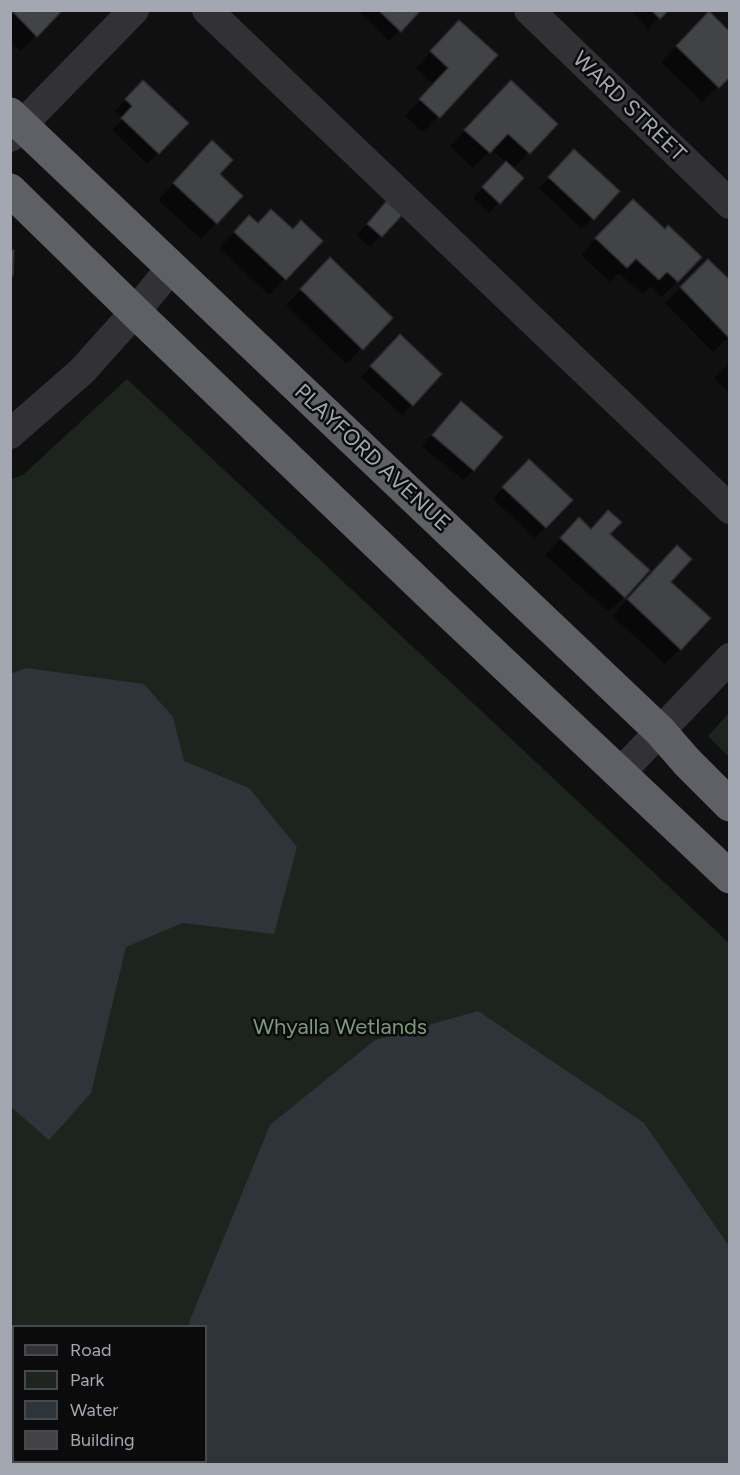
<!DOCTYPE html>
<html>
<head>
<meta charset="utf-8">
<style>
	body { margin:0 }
	#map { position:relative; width:740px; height:1475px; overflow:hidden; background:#101011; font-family:Figtree,sans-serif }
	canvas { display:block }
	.frame { position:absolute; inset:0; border:12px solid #a3a7b1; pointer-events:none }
	.legend { position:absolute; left:12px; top:1325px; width:195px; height:138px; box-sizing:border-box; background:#0b0b0c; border:2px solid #48494e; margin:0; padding:8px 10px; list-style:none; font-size:18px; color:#a3a7b1 }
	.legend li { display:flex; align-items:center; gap:12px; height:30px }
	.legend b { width:30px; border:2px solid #48494e }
</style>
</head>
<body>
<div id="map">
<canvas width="740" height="1475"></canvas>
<div class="frame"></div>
<ul class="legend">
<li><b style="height:8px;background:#323236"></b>Road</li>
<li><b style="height:16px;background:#1d241e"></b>Park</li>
<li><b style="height:16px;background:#2d343a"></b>Water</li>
<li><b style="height:16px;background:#424347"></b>Building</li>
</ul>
</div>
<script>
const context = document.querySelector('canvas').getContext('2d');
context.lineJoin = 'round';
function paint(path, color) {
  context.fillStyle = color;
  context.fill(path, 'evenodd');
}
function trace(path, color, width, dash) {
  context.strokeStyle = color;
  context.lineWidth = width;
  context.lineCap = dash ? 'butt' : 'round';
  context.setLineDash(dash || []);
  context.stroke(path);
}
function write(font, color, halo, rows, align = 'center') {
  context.font = font + ' Figtree,sans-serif';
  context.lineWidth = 5;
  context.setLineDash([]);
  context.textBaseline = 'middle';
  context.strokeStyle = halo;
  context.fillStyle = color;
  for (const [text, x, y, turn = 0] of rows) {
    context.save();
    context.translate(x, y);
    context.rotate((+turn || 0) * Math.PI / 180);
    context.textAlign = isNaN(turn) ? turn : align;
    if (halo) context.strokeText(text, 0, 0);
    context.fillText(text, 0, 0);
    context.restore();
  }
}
paint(new Path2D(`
	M 127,379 L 729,943 L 729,1464 L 11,1464 L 10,480 L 24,474 ZM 14,1326 L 206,1326 L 206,1462 L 14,1462 Z
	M 729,713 L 729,757 L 708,736 Z`), '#1d241e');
paint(new Path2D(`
	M 26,668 L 144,684 L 173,717 L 184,761 L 249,788 L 297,847 L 274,934 L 183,923 L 126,947 L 91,1093 L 49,1140 L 11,1107 L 10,674 Z
	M 478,1011 L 644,1123 L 729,1246 L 729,1464 L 179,1464 L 180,1462 L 206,1462 L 206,1326 L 189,1326 L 190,1320 L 270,1125 L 375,1040 Z`), '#2d343a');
paint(new Path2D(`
	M 10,10 L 61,10 L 21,51 L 10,41 Z
	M 357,10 L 419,10 L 389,41 Z
	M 630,10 L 666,10 L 648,29 Z
	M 709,13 L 730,74 L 702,102 L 661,62 Z
	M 444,37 L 496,56 L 423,132 L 405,116 L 434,85 L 416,68 Z
	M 143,82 L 186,123 L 147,164 L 112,130 L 123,118 L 115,111 Z
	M 495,97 L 556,124 L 513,169 L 522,178 L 489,213 L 473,198 L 506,163 L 492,149 L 473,168 L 450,146 Z
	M 197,158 L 216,223 L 201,239 L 158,200 Z
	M 564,161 L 592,218 L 582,229 L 539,188 Z
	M 378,211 L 402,212 L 370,247 L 357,235 Z
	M 617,216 L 677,281 L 662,297 L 651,286 L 642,294 L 619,273 L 610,282 L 581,255 Z
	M 249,217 L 257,225 L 293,231 L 321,241 L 269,295 L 219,248 Z
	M 330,260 L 391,318 L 346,364 L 286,305 Z
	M 708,261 L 730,283 L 730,336 L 713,352 L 665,303 Z
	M 400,336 L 412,405 L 402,415 L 361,377 Z
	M 730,362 L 730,394 L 714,378 Z
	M 451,413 L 473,470 L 463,480 L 422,446 Z
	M 518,471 L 571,500 L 535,538 L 493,499 Z
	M 590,530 L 608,535 L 624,597 L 609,612 L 545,555 L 564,535 Z
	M 661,563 L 669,582 L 680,649 L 665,664 L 612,616 Z`), '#0007');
const building = new Path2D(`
	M 11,10 L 63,10 L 37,37 Z
	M 378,10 L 421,10 L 401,32 Z
	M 651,10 L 669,10 L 660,19 Z
	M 709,11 L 730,32 L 730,77 L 719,88 L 676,46 Z
	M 459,20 L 498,55 L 440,118 L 419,99 L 448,68 L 430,51 Z
	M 143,80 L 189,123 L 159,154 L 121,118 L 132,106 L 125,99 Z
	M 511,80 L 558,124 L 530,154 L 508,134 L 490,153 L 464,130 Z
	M 212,140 L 233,160 L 220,174 L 243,196 L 217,224 L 173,183 Z
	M 574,149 L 620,191 L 594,220 L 548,177 Z
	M 506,161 L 524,178 L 500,204 L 482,187 Z
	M 389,198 L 405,212 L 382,237 L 367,224 Z
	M 633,199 L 665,229 L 668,225 L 702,257 L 678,282 L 667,272 L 659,280 L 636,259 L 627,268 L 595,238 Z
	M 271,209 L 293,229 L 301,220 L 323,241 L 286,280 L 234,232 L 249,215 L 258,223 Z
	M 10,250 L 14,250 L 13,276 L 10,276 Z
	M 330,257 L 393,318 L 363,350 L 300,289 Z
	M 708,259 L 730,280 L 729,338 L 680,287 Z
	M 400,334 L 442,374 L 413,406 L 370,366 Z
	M 461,401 L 503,437 L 474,471 L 432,435 Z
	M 529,459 L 573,500 L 546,528 L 502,487 Z
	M 608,510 L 622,522 L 610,534 L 650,570 L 625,598 L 560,538 L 579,517 L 591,529 Z
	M 677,545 L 692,559 L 671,582 L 711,618 L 681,650 L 627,599 Z`);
paint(building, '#424347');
trace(building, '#2b2b2d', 1.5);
trace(new Path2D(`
	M 207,10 L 730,509
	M 529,10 L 730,204
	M 10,137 L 134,10
	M 10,434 L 82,371 L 135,312 L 171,268
	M 620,773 L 730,658`), '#323236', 30);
trace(new Path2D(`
	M 10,114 L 660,731 L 687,762 L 730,805
	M 10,190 L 135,312 L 438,602 L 730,877`), '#5e6066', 33);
write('22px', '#a3a7b1', '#0b0b0c', [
	["WARD STREET",629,107,44],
	["PLAYFORD AVENUE",372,458,43]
]);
write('22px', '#7c9a7f', '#0b0b0c', [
	["Whyalla Wetlands",340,1028]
]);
</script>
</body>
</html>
